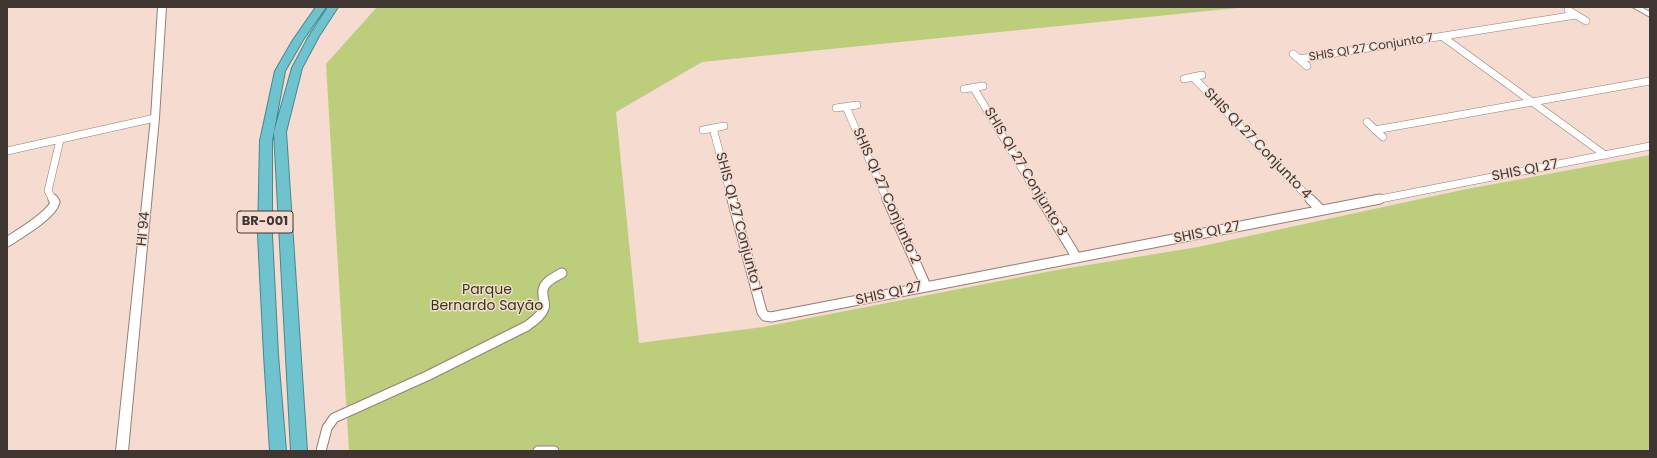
<!DOCTYPE html>
<html>
<head>
<meta charset="utf-8">
<style>
	body { margin:0 }
	#map { position:relative; width:1657px; height:458px; overflow:hidden; background:#f5dbd0; font-family:Poppins,sans-serif }
	canvas { display:block }
	.frame { position:absolute; inset:0; border:8px solid #403631; pointer-events:none }
</style>
</head>
<body>
<div id="map">
<canvas width="1657" height="458"></canvas>
<div class="frame"></div>
</div>
<script>
const context = document.querySelector('canvas').getContext('2d');
context.lineJoin = 'round';
function paint(path, color) {
  context.fillStyle = color;
  context.fill(path, 'evenodd');
}
function trace(path, color, width, dash) {
  context.strokeStyle = color;
  context.lineWidth = width;
  context.lineCap = dash ? 'butt' : 'round';
  context.setLineDash(dash || []);
  context.stroke(path);
}
function write(font, color, halo, rows, align = 'center') {
  context.font = font + ' Poppins,sans-serif';
  context.lineWidth = 3;
  context.setLineDash([]);
  context.textBaseline = 'middle';
  context.strokeStyle = halo;
  context.fillStyle = color;
  for (const [text, x, y, turn = 0] of rows) {
    context.save();
    context.translate(x, y);
    context.rotate((+turn || 0) * Math.PI / 180);
    context.textAlign = isNaN(turn) ? turn : align;
    if (halo) context.strokeText(text, 0, 0);
    context.fillText(text, 0, 0);
    context.restore();
  }
}
paint(new Path2D(`
	M 377,7 L 1247,7 L 702,62 L 616,112 L 639,343 L 763,327 L 1057,270 L 1198,247 L 1462,190 L 1650,155 L 1650,451 L 349,451 L 326,64 Z`), '#bcce7b');
const minorFar1 = new Path2D(`
	M 1568,10 L 1586,21
	M 1443,37 L 1605,155
	M 1293,54 L 1307,66
	M 1299,59 L 1576,15
	M 1193,77 L 1311,200
	M 1184,79 L 1202,75
	M 973,87 L 1041,200
	M 964,89 L 983,86
	M 846,107 L 887,200
	M 836,108 L 857,105
	M 1367,122 L 1383,137
	M 713,128 L 732,200
	M 703,130 L 724,126
	M 1375,130 L 1650,81
	M 7,151 L 155,118
	M 53,200 L 48,191 L 60,140
	M 1375,200 L 1650,146`);
const minor = new Path2D(`
	M 732,199 L 762,312 L 765,316 L 771,317 L 1380,199
	M 887,199 L 926,286
	M 1041,199 L 1077,258
	M 1310,199 L 1321,210
	M 7,242 C 19,234 52,215 55,202 L 53,199
	M 321,451 L 327,428 L 334,418 L 427,376 L 527,326 C 533,321 542,316 544,308 C 546,304 543,300 543,295 C 541,283 553,278 562,273
	M 538,451 L 554,451`);
const tertiary = new Path2D(`
	M 158,7 L 166,7 L 159,118 L 128,451 L 116,451 L 151,118 Z
	M 1632,7 L 1641,7 L 1650,12 L 1650,17 Z`);
const trunk = new Path2D(`
	M 316,7 L 326,7 L 303,40 L 285,71 L 272,141 L 272,235 L 278,355 L 286,451 L 270,451 L 264,355 L 258,235 L 260,141 L 275,71 L 293,40 Z
	M 328,7 L 338,7 L 319,36 L 302,68 L 286,132 L 307,451 L 291,451 L 274,132 L 292,68 L 309,36 Z`);
trace(minorFar1, '#967e74', 8);
trace(minor, '#967e74', 11);
trace(tertiary, '#967e74', 2);
trace(trunk, '#46888f', 2);
trace(minorFar1, '#fff', 7);
trace(minor, '#fff', 9);
paint(tertiary, '#fff');
paint(trunk, '#6ec3ce');
write('12px', '#403631', '#f5dbd0', [
	["SHIS QI 27 Conjunto 7",1371,48,-9]
]);
for (const [x, y, w] of [
	[265,222,56]
]) {
  const box = new Path2D();
  box.roundRect(x - w / 2, y - 11, w, 22, 3);
  context.fillStyle = '#f5dbd0';
  context.fill(box);
  trace(box, '#403631', 1);
}
write('bold 13px', '#403631', null, [
	["BR-001",265,222]
]);
write('14px', '#403631', '#f5dbd0', [
	["SHIS QI 27 Conjunto 4",1257,144,46],
	["SHIS QI 27",1525,171,-11],
	["SHIS QI 27 Conjunto 3",1025,172,59],
	["SHIS QI 27 Conjunto 2",886,196,66],
	["SHIS QI 27 Conjunto 1",738,222,75],
	["HI 94",144,229,-84],
	["SHIS QI 27",1207,233,-11],
	["SHIS QI 27",889,294,-12]
]);
write('14px', '#333b15', '#f5dbd0', [
	["Parque",487,290],
	["Bernardo Sayão",487,306]
]);
</script>
</body>
</html>
